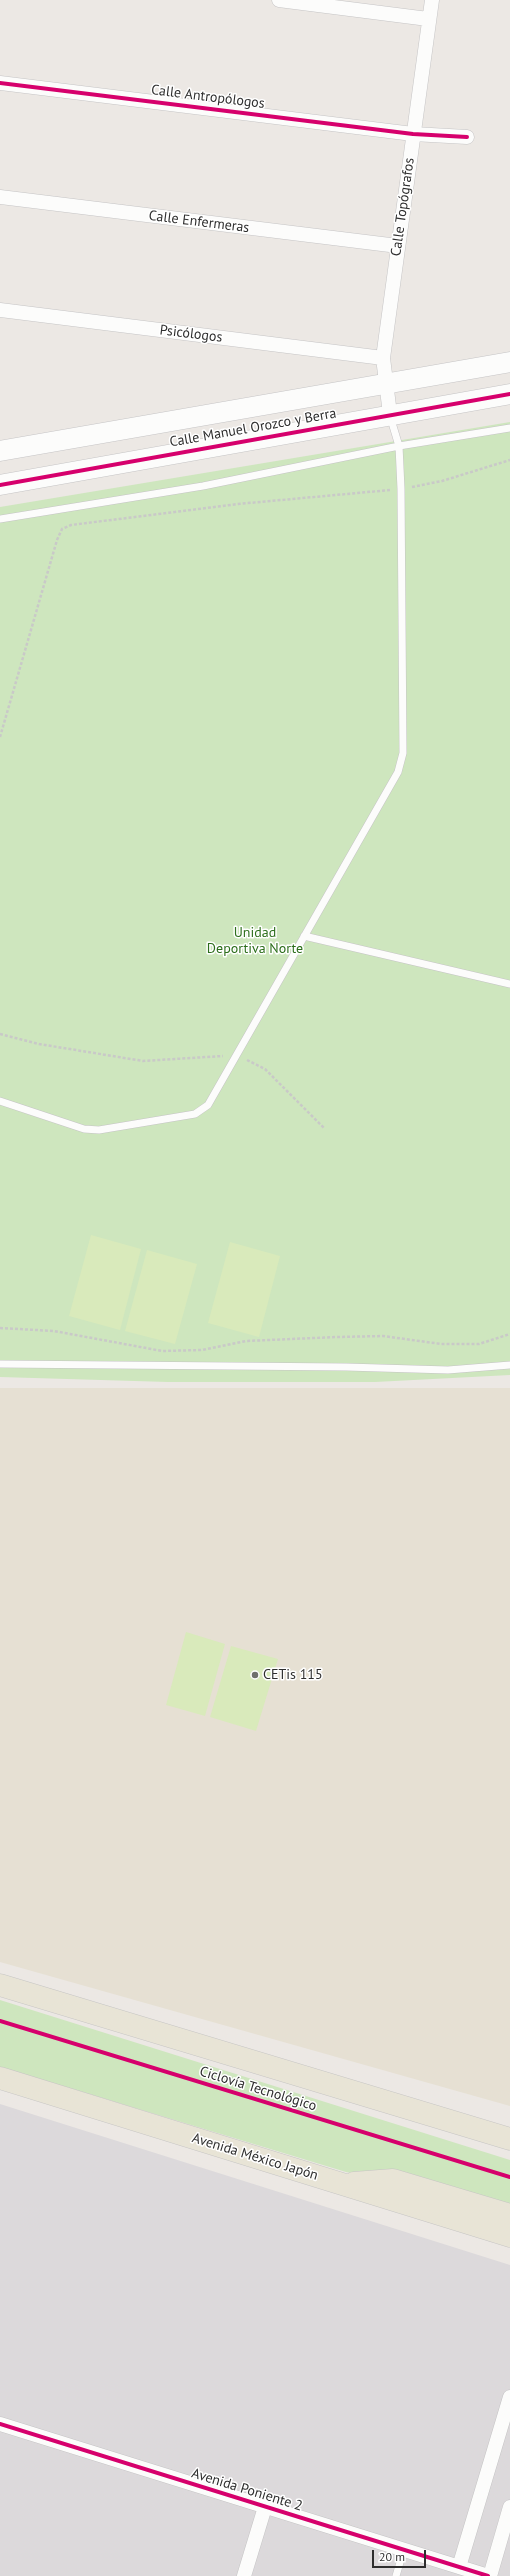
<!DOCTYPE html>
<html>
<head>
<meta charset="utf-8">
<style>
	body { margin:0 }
	#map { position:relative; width:510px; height:2576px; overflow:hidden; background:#ece8e4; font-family:"PT Sans",sans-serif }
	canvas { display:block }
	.scale { position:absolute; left:372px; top:2550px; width:54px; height:18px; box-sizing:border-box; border:2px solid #2e2e2e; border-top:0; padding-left:5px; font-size:12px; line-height:14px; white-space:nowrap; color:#2e2e2e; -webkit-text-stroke:3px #fff; paint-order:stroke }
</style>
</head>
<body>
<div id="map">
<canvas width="510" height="2576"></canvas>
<div class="scale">20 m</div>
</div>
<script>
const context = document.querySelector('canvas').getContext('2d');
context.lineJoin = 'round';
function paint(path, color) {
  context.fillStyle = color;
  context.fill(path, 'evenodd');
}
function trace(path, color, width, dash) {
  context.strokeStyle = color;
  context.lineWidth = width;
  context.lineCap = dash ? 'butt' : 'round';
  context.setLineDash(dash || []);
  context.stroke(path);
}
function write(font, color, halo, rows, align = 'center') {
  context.font = font + ' "PT Sans",sans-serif';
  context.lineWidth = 3;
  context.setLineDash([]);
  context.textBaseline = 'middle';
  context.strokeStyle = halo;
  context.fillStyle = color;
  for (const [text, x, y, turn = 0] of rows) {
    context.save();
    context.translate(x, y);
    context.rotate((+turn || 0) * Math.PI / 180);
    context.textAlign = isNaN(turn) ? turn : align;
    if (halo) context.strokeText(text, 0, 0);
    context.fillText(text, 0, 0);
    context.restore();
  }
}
paint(new Path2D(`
	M 0,2104 L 510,2265 L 510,2576 L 0,2576 Z`), '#dcd9db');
paint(new Path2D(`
	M 0,1388 L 510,1388 L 510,2106 L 0,1962 Z`), '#e6e0d3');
paint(new Path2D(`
	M 510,422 L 510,1375 L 375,1382 L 168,1382 L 0,1377 L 0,507 Z
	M 0,2000 L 510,2160 L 510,2215 L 403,2183 L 346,2172 L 0,2067 Z`), '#cee6be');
paint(new Path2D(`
	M 91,1235 L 141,1249 L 120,1330 L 69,1316 Z
	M 230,1242 L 280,1256 L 259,1337 L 208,1323 Z
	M 147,1250 L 197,1264 L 175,1344 L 125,1331 Z
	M 186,1632 L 225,1644 L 205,1716 L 166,1705 Z
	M 231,1646 L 278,1659 L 256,1731 L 210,1717 Z`), '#d9eabb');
const lane = new Path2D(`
	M 0,519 L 203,486 L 399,446 L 510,428
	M 304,936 L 510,984
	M 0,1101 L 84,1129 L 99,1130 L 195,1114 L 208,1105 L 398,772 L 403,753 L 401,489 L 399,446 L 390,416
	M 0,1364 L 346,1367 L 448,1370 L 510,1365
	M 396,2576 L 404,2549`);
const street = new Path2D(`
	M 279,0 L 428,19
	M 0,83 L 413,134 L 467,137
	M 0,197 L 398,246
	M 0,310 L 383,358
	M 390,414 L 383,358 L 432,0
	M 0,2424 L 488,2576
	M 459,2567 L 510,2397
	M 244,2576 L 265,2507
	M 490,2576 L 510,2507`);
const secondary = new Path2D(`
	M 0,451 L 510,362
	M 0,485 L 510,394`);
const primary = new Path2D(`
	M 0,1985 L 510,2139
	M 0,2078 L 510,2236
	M 354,2183 L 393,2180 L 510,2215`);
trace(lane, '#c5c4c5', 8);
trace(street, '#c5c4c5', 15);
trace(secondary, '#c5c4c5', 21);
trace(primary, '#c6c5c4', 23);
trace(new Path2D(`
	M 412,487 L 442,481 L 510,460
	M 0,737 L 57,540 L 62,529 L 71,525 L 238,504 L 390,490
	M 0,1034 L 39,1044 L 143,1061 L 223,1056
	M 247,1060 L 265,1069 L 325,1129
	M 0,1328 L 54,1331 L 162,1351 L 202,1350 L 246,1341 L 337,1337 L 383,1336 L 441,1344 L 479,1344 L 510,1334`), '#c9c9c8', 2.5, [3, 2]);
trace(lane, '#fcfcfb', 7);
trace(street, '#fcfcfb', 14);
trace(secondary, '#fcfcfb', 20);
trace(primary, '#e8e4d6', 22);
trace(new Path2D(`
	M 0,83 L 413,134 L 467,137
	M 0,485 L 510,394
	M 0,2021 L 510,2177
	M 0,2424 L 488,2576`), '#d6006c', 4);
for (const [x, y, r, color] of [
	[255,1675,4,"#706f6e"]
]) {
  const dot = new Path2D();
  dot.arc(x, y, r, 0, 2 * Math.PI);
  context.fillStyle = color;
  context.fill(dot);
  trace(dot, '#fff', 1.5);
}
write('14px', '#2e2e2e', '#fff', [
	["Calle Antropólogos",208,97,7],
	["Calle Topógrafos",403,207,-82],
	["Calle Enfermeras",199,222,7],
	["Psicólogos",191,334,7],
	["Calle Manuel Orozco y Berra",253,428,-10],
	["Ciclovía Tecnológico",258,2089,17],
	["Avenida México Japón",255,2157,17],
	["Avenida Poniente 2",247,2490,17]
]);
write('14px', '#2c6e1b', '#fff', [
	["Unidad",255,933],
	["Deportiva Norte",255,949]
]);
write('14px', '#2e2e2e', '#fff', [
	["CETis 115",263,1675]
], 'left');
</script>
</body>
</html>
